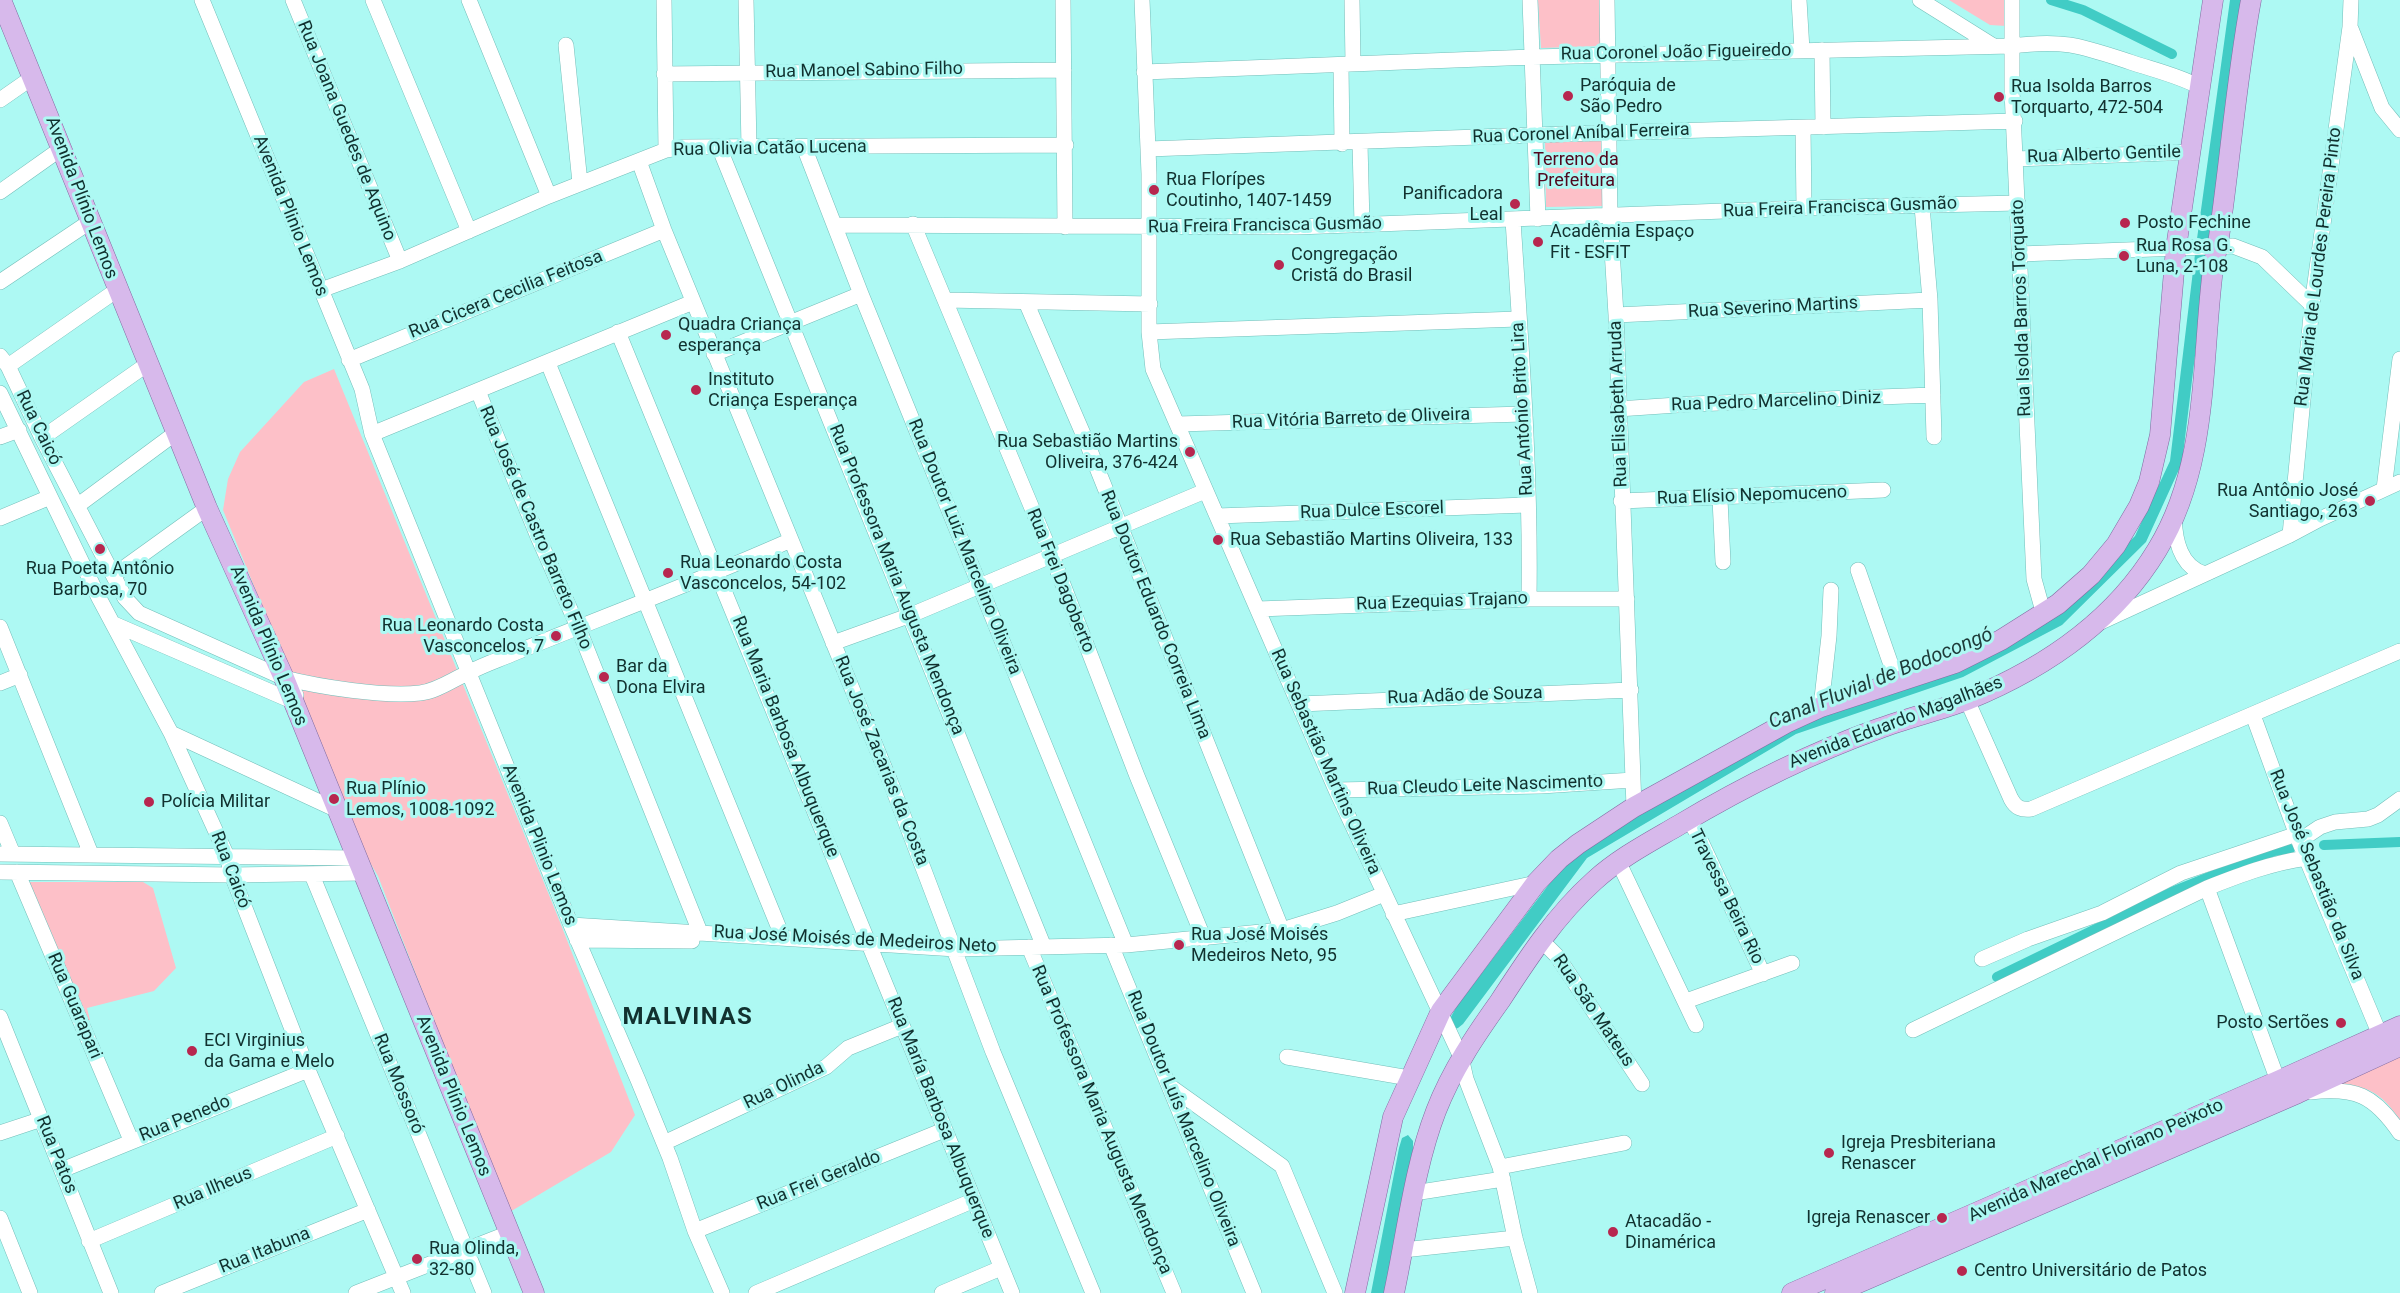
<!DOCTYPE html>
<html>
<head>
<meta charset="utf-8">
<style>
	body { margin:0 }
	canvas { display:block; background:#adf9f3 }
</style>
</head>
<body>
<canvas width="2400" height="1293"></canvas>
<script>
const context = document.querySelector('canvas').getContext('2d');
context.lineJoin = 'round';
function paint(path, color) {
  context.fillStyle = color;
  context.fill(path, 'evenodd');
}
function trace(path, color, width, dash) {
  context.strokeStyle = color;
  context.lineWidth = width;
  context.lineCap = dash ? 'butt' : 'round';
  context.setLineDash(dash || []);
  context.stroke(path);
}
function write(font, color, halo, rows, align = 'center') {
  context.font = font + ' Roboto,sans-serif';
  context.lineWidth = 6;
  context.setLineDash([]);
  context.textBaseline = 'middle';
  context.strokeStyle = halo;
  context.fillStyle = color;
  for (const [text, x, y, turn = 0] of rows) {
    context.save();
    context.translate(x, y);
    context.rotate((+turn || 0) * Math.PI / 180);
    context.textAlign = isNaN(turn) ? turn : align;
    if (halo) context.strokeText(text, 0, 0);
    context.fillText(text, 0, 0);
    context.restore();
  }
}
paint(new Path2D(`
	M 1538,0 L 1601,0 L 1600,46 L 1541,48 Z
	M 1949,0 L 2006,0 L 2006,26 L 1990,25 Z
	M 1605,134 L 1607,206 L 1546,207 L 1545,136 Z
	M 334,369 L 558,917 L 635,1115 L 611,1152 L 508,1213 L 378,876 L 360,846 L 223,510 L 228,479 L 240,452 L 304,382 Z
	M 28,882 L 143,882 L 153,888 L 176,968 L 154,991 L 87,1008 L 90,1020 L 84,1022 Z
	M 2400,1054 L 2400,1120 C 2380,1091 2368,1086 2333,1084 Z`), '#fdc0c8');
paint(new Path2D(`
	M 2230,0 L 2245,0 L 2208,248 L 2182,463 L 2146,542 L 2062,625 L 1963,677 L 1796,734 L 1587,858 L 1463,1024 L 1458,1028 L 1450,1030 L 1448,1022 L 1457,1006 L 1574,851 L 1788,726 L 2053,618 L 2135,536 L 2170,461 L 2196,246 Z
	M 1408,1135 L 1413,1141 L 1413,1150 L 1384,1293 L 1371,1293 L 1399,1148 L 1402,1138 Z`), '#41ccc5');
trace(new Path2D(`
	M 2051,0 L 2083,10 L 2172,54
	M 2324,845 L 2400,842
	M 1997,977 L 2172,892 L 2274,851 L 2290,849`), '#41ccc5', 10);
const minor = new Path2D(`
	M 202,0 L 362,389 L 372,434
	M 293,0 L 400,261
	M 373,0 L 469,231
	M 469,0 L 549,196
	M 664,0 L 666,150
	M 746,0 L 749,147
	M 1063,0 L 1065,227
	M 1142,0 L 1149,174 L 1149,332 L 1153,369 L 1336,790 L 1461,1057 L 1466,1079 L 1500,1167 L 1515,1238 L 1530,1293
	M 1352,0 L 1353,64
	M 1530,0 L 1538,219
	M 1607,0 L 1610,217 L 1616,315 L 1634,807
	M 1799,0 L 1802,50
	M 1920,0 L 1992,45
	M 2012,0 L 2012,91 L 2034,579 L 2044,615
	M 2351,29 L 2382,108 L 2400,130
	M 566,45 L 580,183
	M 1822,50 L 1823,127
	M 1341,65 L 1342,144
	M 1144,72 L 1532,57 L 2011,46 C 2064,39 2081,46 2130,62 C 2154,70 2177,75 2200,87
	M 664,74 L 1064,70
	M 0,100 L 33,77
	M 1803,128 L 1804,208
	M 1360,143 L 1362,225
	M 719,147 L 1044,947
	M 804,147 L 861,294 L 1126,945
	M 1148,149 L 1533,135 L 2015,121
	M 2016,159 L 2192,152
	M 639,161 L 664,230 L 892,786 L 993,1052 L 1093,1293
	M 0,192 L 62,148
	M 1922,206 L 1930,300 L 1934,437
	M 1513,220 C 1521,346 1531,473 1529,599
	M 913,224 L 1052,556 L 1137,776 L 1204,939
	M 835,225 L 1297,227 L 1804,208 L 2018,203
	M 2020,254 L 2233,246 L 2262,257 L 2312,305
	M 0,282 L 91,221
	M 321,290 L 400,261 L 549,196 L 666,150 L 684,147 L 1066,145
	M 945,300 L 1150,304
	M 693,302 L 372,434 L 571,925 L 638,1080 L 670,1158 L 695,1231 L 722,1293
	M 1026,302 L 1087,443 L 1282,930
	M 1616,315 L 1930,300
	M 618,332 L 1012,1293
	M 1149,332 L 1518,319
	M 714,354 L 861,294
	M 0,356 L 8,366 L 42,438 L 125,598 L 139,613 L 284,678 C 320,687 383,697 420,693 C 438,691 453,679 470,672 C 483,665 498,660 512,654 C 605,616 699,581 791,540
	M 349,360 L 664,230
	M 548,363 L 783,938
	M 8,366 L 117,290
	M 478,391 L 538,537 L 578,627 L 700,932
	M 0,393 L 99,598 L 171,733 L 227,856 L 232,875 L 308,1070 L 403,1293
	M 1618,409 L 1692,404 L 1933,395
	M 1178,424 L 1524,414
	M 0,437 L 19,430
	M 42,438 L 149,363
	M 2384,489 L 2400,359
	M 1720,499 L 1723,562
	M 1621,501 L 1883,490
	M 77,506 L 177,432
	M 1217,516 L 1527,505
	M 2174,517 C 2175,540 2180,567 2205,574
	M 0,518 L 50,497
	M 2290,535 L 2312,305 L 2350,27 L 2351,0
	M 1858,570 L 1897,682
	M 114,575 L 207,508
	M 1258,609 L 1529,599 L 1627,599
	M 2101,622 L 2290,535 L 2320,519 L 2400,482
	M 114,624 L 292,701 L 296,695
	M 0,627 L 91,854
	M 833,643 L 911,615 L 1205,491
	M 0,683 L 20,675
	M 1967,700 L 2011,799 C 2016,808 2021,810 2031,809 L 2400,651
	M 1300,704 L 1631,690
	M 1821,707 L 1829,636 L 1831,590
	M 2253,715 L 2299,841 L 2380,1035
	M 171,733 L 337,810
	M 1336,790 L 1541,786 L 1633,780
	M 1688,819 L 1697,833 L 1763,974
	M 0,823 L 13,854
	M 2299,841 L 2320,827 L 2335,822 L 2368,819 L 2378,815 L 2400,799
	M 0,854 L 356,858
	M 1618,861 L 1696,1025
	M 0,872 L 232,875 L 362,873
	M 17,872 L 131,1140
	M 312,875 L 484,1293
	M 2207,888 L 2278,1081
	M 1393,914 L 1536,883
	M 571,925 L 956,949 L 1126,945 L 1282,930 L 1337,913 L 1384,894
	M 577,940 L 692,941
	M 1541,940 L 1557,956 L 1642,1084
	M 1111,945 L 1254,1293
	M 1029,947 L 1174,1293
	M 1982,959 L 2028,939 L 2102,913 L 2181,873 L 2297,834
	M 1686,1001 L 1792,963
	M 0,1017 L 111,1293
	M 1913,1030 L 2207,888 C 2240,875 2271,863 2307,858
	M 1287,1057 L 1409,1078
	M 1171,1087 L 1282,1166 L 1335,1293
	M 2310,1092 C 2356,1087 2374,1095 2400,1133
	M 0,1133 L 42,1119
	M 664,1143 L 826,1067 L 848,1048 L 902,1026
	M 1500,1167 L 1624,1143
	M 62,1170 L 308,1070
	M 1414,1193 L 1503,1179
	M 0,1218 L 30,1293
	M 695,1231 L 944,1130
	M 89,1241 L 337,1136
	M 1403,1250 L 1515,1238
	M 162,1293 L 368,1210
	M 356,1293 L 509,1233
	M 756,1293 L 972,1201
	M 942,1293 L 1001,1268`);
const major = new Path2D(`
	M 1,0 L 207,508 L 284,678 L 534,1293
	M 1355,1293 L 1393,1117 L 1441,1011 L 1536,883 L 1559,859 L 1578,844 L 1634,807 L 1786,723 L 1821,707 L 1955,663 L 2001,640 L 2058,604 L 2091,575 L 2116,545 L 2139,506 L 2149,482 L 2160,435 L 2176,248 L 2213,0
	M 1394,1293 C 1407,1233 1414,1168 1436,1111 C 1452,1070 1475,1036 1500,1001 C 1528,958 1556,915 1594,881 C 1619,858 1650,842 1679,825 C 1743,787 1808,754 1878,729 C 1907,718 1938,711 1967,700 C 2043,669 2114,621 2157,550 C 2209,465 2201,364 2213,269 C 2214,261 2216,253 2218,244 C 2230,163 2236,81 2251,0
	M 1792,1293 L 2278,1081 L 2400,1026
	M 1835,1293 L 2298,1093 L 2400,1046`);
trace(minor, '#73beb9', 16);
trace(major, '#806ca1', 21);
trace(minor, '#fff', 15);
trace(major, '#d7b9eb', 20);
for (const [x, y, r, color] of [
	[1568,96,6,"#b7274f"],
	[1999,97,6,"#b7274f"],
	[1154,190,6,"#b7274f"],
	[1515,204,6,"#b7274f"],
	[2125,223,6,"#b7274f"],
	[1538,242,6,"#b7274f"],
	[2124,256,6,"#b7274f"],
	[1279,265,6,"#b7274f"],
	[666,335,6,"#b7274f"],
	[696,390,6,"#b7274f"],
	[1190,452,6,"#b7274f"],
	[2370,501,6,"#b7274f"],
	[1218,540,6,"#b7274f"],
	[100,549,6,"#b7274f"],
	[668,573,6,"#b7274f"],
	[556,636,6,"#b7274f"],
	[604,677,6,"#b7274f"],
	[334,799,6,"#b7274f"],
	[149,802,6,"#b7274f"],
	[1179,945,6,"#b7274f"],
	[2341,1023,6,"#b7274f"],
	[192,1051,6,"#b7274f"],
	[1829,1153,6,"#b7274f"],
	[1942,1218,6,"#b7274f"],
	[1613,1232,6,"#b7274f"],
	[417,1259,6,"#b7274f"],
	[1962,1271,6,"#b7274f"]
]) {
  const dot = new Path2D();
  dot.arc(x, y, r, 0, 2 * Math.PI);
  context.fillStyle = color;
  context.fill(dot);
  trace(dot, '#adf9f3', 2);
}
write('18px', '#11312f', '#adf9f3', [
	["Rua Coronel João Figueiredo",1676,53,-1],
	["Rua Manoel Sabino Filho",864,71,-1],
	["Rua Joana Guedes de Aquino",346,131,68],
	["Rua Coronel Aníbal Ferreira",1581,134,-2],
	["Rua Olivia Catão Lucena",770,149,-1],
	["Rua Alberto Gentile",2104,155,-2],
	["Avenida Plínio Lemos",81,198,69],
	["Rua Freira Francisca Gusmão",1840,208,-2],
	["Avenida Plinio Lemos",290,216,68],
	["Rua Freira Francisca Gusmão",1265,226,-1],
	["Rua Maria de Lourdes Pereira Pinto",2319,267,-83],
	["Rua Cicera Cecilia Feitosa",506,295,-22],
	["Rua Severino Martins",1773,308,-3],
	["Rua Isolda Barros Torquato",2022,308,-92],
	["Rua Pedro Marcelino Diniz",1776,402,-2],
	["Rua Elisabeth Arruda",1619,404,-92],
	["Rua António Brito Lira",1523,409,-93],
	["Rua Vitória Barreto de Oliveira",1351,419,-2],
	["Rua Caicó",38,428,64],
	["Rua Elísio Nepomuceno",1752,496,-2],
	["Rua Dulce Escorel",1372,511,-2],
	["Rua José de Castro Barreto Filho",535,528,67],
	["Rua Doutor Luiz Marcelino Oliveira",964,547,68],
	["Rua Professora Maria Augusta Mendonça",896,580,68],
	["Rua Frei Dagoberto",1060,581,68],
	["Rua Ezequias Trajano",1442,602,-2],
	["Rua Doutor Eduardo Correia Lima",1155,615,68],
	["Avenida Plínio Lemos",268,646,67],
	["Rua Adão de Souza",1465,696,-2],
	["Avenida Eduardo Magalhães",1896,723,-21],
	["Rua Maria Barbosa Albuquerque",785,737,68],
	["Rua José Zacarias da Costa",881,761,68],
	["Rua Sebastião Martins Oliveira",1325,762,66],
	["Rua Cleudo Leite Nascimento",1485,786,-2],
	["Avenida Plinio Lemos",539,845,68],
	["Rua Caicó",230,870,69],
	["Rua José Sebastião da Silva",2316,875,68],
	["Travessa Beira Rio",1726,897,64],
	["Rua José Moisés de Medeiros Neto",855,940,3],
	["Rua Guarapari",74,1006,67],
	["Rua São Mateus",1593,1011,56],
	["Rua Mossoró",398,1084,68],
	["Rua Olinda",784,1086,-26],
	["Avenida Plínio Lemos",453,1096,68],
	["Rua María Barbosa Albuquerque",940,1118,68],
	["Rua Penedo",185,1119,-22],
	["Rua Doutor Luís Marcelino Oliveira",1183,1119,68],
	["Rua Professora Maria Augusta Mendonça",1101,1120,67],
	["Rua Patos",56,1155,68],
	["Avenida Marechal Floriano Peixoto",2096,1161,-24],
	["Rua Frei Geraldo",819,1181,-22],
	["Rua Ilheus",213,1189,-23],
	["Rua Itabuna",265,1251,-22]
]);
write('18px', '#11312f', '#adf9f3', [
	["Paróquia de",1580,86],
	["São Pedro",1580,107],
	["Rua Isolda Barros",2011,87],
	["Torquarto, 472-504",2011,108],
	["Rua Florípes",1166,180],
	["Coutinho, 1407-1459",1166,201],
	["Panificadora",1503,194,"right"],
	["Leal",1503,215,"right"],
	["Posto Fechine",2137,223],
	["Acadêmia Espaço",1550,232],
	["Fit - ESFIT",1550,253],
	["Rua Rosa G.",2136,246],
	["Luna, 2-108",2136,267],
	["Congregação",1291,255],
	["Cristã do Brasil",1291,276],
	["Quadra Criança",678,325],
	["esperança",678,346],
	["Instituto",708,380],
	["Criança Esperança",708,401],
	["Rua Sebastião Martins",1178,442,"right"],
	["Oliveira, 376-424",1178,463,"right"],
	["Rua Antônio José",2358,491,"right"],
	["Santiago, 263",2358,512,"right"],
	["Rua Sebastião Martins Oliveira, 133",1230,540],
	["Rua Leonardo Costa",680,563],
	["Vasconcelos, 54-102",680,584],
	["Rua Poeta Antônio",100,569,"center"],
	["Barbosa, 70",100,590,"center"],
	["Rua Leonardo Costa",544,626,"right"],
	["Vasconcelos, 7",544,647,"right"],
	["Bar da",616,667],
	["Dona Elvira",616,688],
	["Rua Plínio",346,789],
	["Lemos, 1008-1092",346,810],
	["Polícia Militar",161,802],
	["Rua José Moisés",1191,935],
	["Medeiros Neto, 95",1191,956],
	["Posto Sertões",2329,1023,"right"],
	["ECI Virginius",204,1041],
	["da Gama e Melo",204,1062],
	["Igreja Presbiteriana",1841,1143],
	["Renascer",1841,1164],
	["Igreja Renascer",1930,1218,"right"],
	["Atacadão -",1625,1222],
	["Dinamérica",1625,1243],
	["Rua Olinda,",429,1249],
	["32-80",429,1270],
	["Centro Universitário de Patos",1974,1271]
], 'left');
write('18px', '#51061d', '#adf9f3', [
	["Terreno da",1576,160],
	["Prefeitura",1576,181]
]);
write('italic 20px', '#1e3b39', '#adf9f3', [
	["Canal Fluvial de Bodocongó",1881,679,-22]
]);
context.letterSpacing = '1.5px';
write('bold 24px', '#11312f', '#adf9f3', [
	["MALVINAS",688,1018]
]);
context.letterSpacing = '0px';
</script>
</body>
</html>
